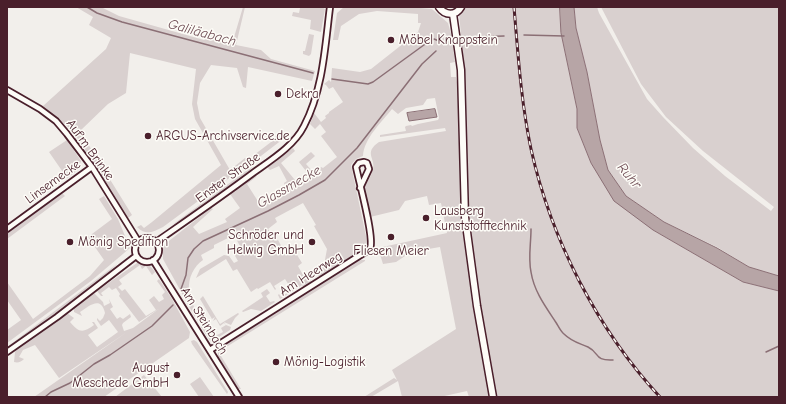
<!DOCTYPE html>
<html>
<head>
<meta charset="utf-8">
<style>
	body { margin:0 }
	#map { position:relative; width:786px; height:404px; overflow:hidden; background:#f2efeb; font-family:"Comic Neue",sans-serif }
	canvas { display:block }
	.frame { position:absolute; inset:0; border:8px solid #4a1f2b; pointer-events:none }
</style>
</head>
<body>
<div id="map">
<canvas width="786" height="404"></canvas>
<div class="frame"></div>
</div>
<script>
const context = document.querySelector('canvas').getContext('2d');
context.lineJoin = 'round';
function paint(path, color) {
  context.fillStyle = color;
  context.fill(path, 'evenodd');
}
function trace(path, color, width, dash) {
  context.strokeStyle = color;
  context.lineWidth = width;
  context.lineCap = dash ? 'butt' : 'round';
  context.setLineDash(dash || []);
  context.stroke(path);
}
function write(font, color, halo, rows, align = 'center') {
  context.font = font + ' "Comic Neue",sans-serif';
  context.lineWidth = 3;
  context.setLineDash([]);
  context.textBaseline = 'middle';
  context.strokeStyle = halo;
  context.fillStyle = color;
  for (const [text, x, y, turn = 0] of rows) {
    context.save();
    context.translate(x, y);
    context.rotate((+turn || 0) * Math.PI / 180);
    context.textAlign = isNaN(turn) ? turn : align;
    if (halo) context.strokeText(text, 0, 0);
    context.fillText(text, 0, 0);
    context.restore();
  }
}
paint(new Path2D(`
	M 76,7 L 101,7 L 119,16 L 204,40 L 206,37 L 232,44 L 243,7 L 245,7 L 236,45 L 261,50 L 271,59 L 315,71 L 312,81 L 248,67 L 246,88 L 243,87 L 237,68 L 211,65 L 200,83 L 197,103 L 200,118 L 230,170 L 245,158 L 250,160 L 251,162 L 163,227 C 153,232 146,236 137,227 L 141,225 L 144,228 L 152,222 L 221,165 L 195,119 L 192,104 L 196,69 L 130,53 L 126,93 L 108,104 L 80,131 L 132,215 L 128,218 L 73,131 L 43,106 L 106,49 L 111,38 L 89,25 L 93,17 Z
	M 296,7 L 322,7 L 325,9 L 321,32 L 310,29 L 311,20 L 292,16 L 293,12 L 299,13 L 300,8 Z
	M 344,7 L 362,8 L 410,7 L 432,9 L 448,23 L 451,34 L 455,62 L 450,63 L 451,77 L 456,77 L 459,93 L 462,212 L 470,279 L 491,397 L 469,397 L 467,391 L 440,397 L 402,397 L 398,381 L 371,397 L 364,397 L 394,378 L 397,380 L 392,370 L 456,329 L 440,247 L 411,252 L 396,262 L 383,264 L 378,248 L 447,233 L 441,203 L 429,205 L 427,196 L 405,201 L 399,210 L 370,217 L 364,188 C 367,182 371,176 373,170 C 376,158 363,153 379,142 L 446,131 L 445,128 L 380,137 L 380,135 L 406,131 L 405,127 L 406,126 L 411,125 L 412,126 L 418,124 L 438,120 L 439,118 L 435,98 L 427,99 L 423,105 L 406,108 L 398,114 L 392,109 C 382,122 364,138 363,156 L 356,159 L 351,165 L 367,241 L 365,248 L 321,276 L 319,276 L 316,274 L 317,270 L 324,265 L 327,249 L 314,226 L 316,225 L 303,203 L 275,218 L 277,222 L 268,229 L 276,241 L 278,240 L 286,255 L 294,250 L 302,263 L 298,266 L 303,275 L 308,273 L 311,282 L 304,287 L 302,285 L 280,299 L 278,295 L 279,294 L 281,297 L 292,290 L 285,279 L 274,286 L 276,289 L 275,290 L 270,282 L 258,289 L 257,288 L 251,292 L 237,269 L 233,271 L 226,259 L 196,278 L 200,269 L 224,255 L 229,256 L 234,263 L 238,261 L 234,254 L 241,248 L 234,235 L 214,245 L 214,248 L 201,255 L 203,260 C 194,266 188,278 189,290 C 190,300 196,306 195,317 L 163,259 L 163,249 L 165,244 L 211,208 L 213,209 L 193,227 L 199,234 L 227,222 L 225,219 L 240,208 L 230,194 L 257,174 L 256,177 L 247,184 L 261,206 L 288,194 L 284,183 L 287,181 L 279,166 L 270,170 L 267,167 L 293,148 L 295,151 L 281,163 L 299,185 L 310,177 L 321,167 L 323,168 L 337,157 L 321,136 L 326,132 L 320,124 L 315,129 L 310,124 L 314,113 L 321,122 L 326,118 L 325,116 L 329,113 L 329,112 L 343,102 L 333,87 L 329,89 L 326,85 L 324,84 L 329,80 L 331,82 L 332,68 L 360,72 L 371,69 L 418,32 L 421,23 L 418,23 L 418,14 L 377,11 L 359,14 L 341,26 L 338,40 L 333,40 L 337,13 Z
	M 464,7 L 560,7 L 561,33 L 577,109 L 577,128 L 591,163 L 653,230 L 743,282 L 779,291 L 779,397 L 496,397 L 475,272 L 470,223 L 467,174 L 465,74 L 459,14 Z
	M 574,7 L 597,7 L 599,13 L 647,99 L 663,117 L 693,148 L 725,176 L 771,211 L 774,207 L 703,151 L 666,117 L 641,84 L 601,7 L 779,7 L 779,276 L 749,267 L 717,247 L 664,222 L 626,196 L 608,170 L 600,140 L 587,72 L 576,28 Z
	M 309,34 L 314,35 L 311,54 L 309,56 L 303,54 L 303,51 L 305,51 Z
	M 280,132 L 286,133 L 287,136 L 257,159 L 254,155 L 275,139 L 275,136 Z
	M 67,140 L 81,161 L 78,170 L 67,178 L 49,152 Z
	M 311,152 L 315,156 L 306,164 L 313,172 L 309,175 L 299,162 Z
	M 253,166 L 250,170 C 225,189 200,210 172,225 Z
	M 62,193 L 65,196 L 7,239 L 7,234 Z
	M 104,196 L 118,219 L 130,248 L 91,281 L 7,343 L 7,330 L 21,320 L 7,300 L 7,282 L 33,319 L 90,276 L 104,260 L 88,237 L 112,219 L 99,199 Z
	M 358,260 L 365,260 L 365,261 L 223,349 L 221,352 L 221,356 L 241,389 L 238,389 L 218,357 L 218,352 L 220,348 Z
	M 137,263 C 146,262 150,265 155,272 L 152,275 L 146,266 L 142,269 L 140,265 L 119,280 L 122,284 L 118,287 L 122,291 L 125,289 L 146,316 L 156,310 L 149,300 L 154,296 L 159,302 L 164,299 L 162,295 L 165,292 L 157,281 L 159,279 L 172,299 L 190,332 L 189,338 L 104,397 L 34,397 L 127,332 L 59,378 L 35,345 L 23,350 L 19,357 L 24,359 C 21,362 18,363 14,362 L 15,352 L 18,348 L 67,313 L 74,318 L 70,322 C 79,333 83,333 94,325 L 92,322 L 94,322 L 98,328 L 88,335 L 97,347 L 118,332 L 109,320 L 101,326 L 97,320 L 97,318 L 100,321 L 103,318 L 105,313 C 101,295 89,306 80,312 L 82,316 L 74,312 L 74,308 L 94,293 L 103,302 L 104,306 L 110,303 L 109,299 L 113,307 L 110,309 L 117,319 L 120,317 L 123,319 L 130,314 L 131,317 L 123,323 L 122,325 L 124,331 L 133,328 L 160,308 L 139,322 L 119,296 L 120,294 L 116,288 L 112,290 L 109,287 L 101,293 L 103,296 L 101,296 L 97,291 Z
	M 117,264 L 102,279 L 91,288 L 7,349 L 7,347 Z
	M 267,289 L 270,293 L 266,296 L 270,302 L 274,301 L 275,302 L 261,311 L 251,309 L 243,312 L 242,311 L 263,297 L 261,293 Z
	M 203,296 L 220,324 L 238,313 L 239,314 L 235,318 L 231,325 L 224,322 L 226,325 L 231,327 L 230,330 L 211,342 L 201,327 L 201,324 L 206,321 L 206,322 L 203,325 L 211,338 L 223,332 L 221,328 L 226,325 L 224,323 L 220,326 L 216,319 L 213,321 L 215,317 L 212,319 L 200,299 Z
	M 194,340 L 197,342 L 228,392 L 227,394 L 192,344 L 191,341 Z
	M 144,375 L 162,397 L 115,397 Z
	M 200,377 L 214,397 L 199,397 L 190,384 Z`), '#d9d0cf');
const water = new Path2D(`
	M 560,7 L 574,7 L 576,28 L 587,72 L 600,140 L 608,170 L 626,196 L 664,222 L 717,248 L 749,267 L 779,276 L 779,291 L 743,282 L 653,230 L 614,201 L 591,163 L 577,128 L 577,109 L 561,33 Z
	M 435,109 L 437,117 L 409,121 L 407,113 Z`);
paint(water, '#b7a5a6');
trace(water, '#8b6f75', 1);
trace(new Path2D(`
	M 87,7 L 97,13 L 122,22 L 313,73
	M 524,35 L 564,36
	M 474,37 L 504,36
	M 332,79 L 368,84 L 373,82 L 428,42 L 434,39 L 444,43
	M 531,229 C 531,244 528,258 531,272 C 534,291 545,306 555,321 C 558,325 560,331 564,334 C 572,342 579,343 588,347 C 600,353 594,361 613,360
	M 181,289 L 186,275 L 188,258 L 194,249 L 203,241 L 268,211 L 299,195 L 325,180 L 357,148 L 422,64 L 436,51
	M 766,352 L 779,346
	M 45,397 L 51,392 L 70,383 L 94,364 L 110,355 L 152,326 L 173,305`), '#8b6f75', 1.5);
const street = new Path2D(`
	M 7,90 L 40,109 L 56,121 L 67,134 L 92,167 L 138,241
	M 7,229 L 92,167
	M135 250a12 12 0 1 1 24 0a12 12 0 1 1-24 0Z
	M 156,242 C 189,219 221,197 253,173 C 271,160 294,146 304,126 C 323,90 325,47 330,7
	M 153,260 L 239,397
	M 210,350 L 370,249 C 375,238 359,182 356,167 L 359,163 L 364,162 L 367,163 L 369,169 L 360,188
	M 7,352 L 57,317 L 136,256`);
const secondary = new Path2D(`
	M 439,7 C 445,16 456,16 461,7
	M 453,14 L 461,70 L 465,217 L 477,306 L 493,397`);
trace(street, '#4a1f2b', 8);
trace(secondary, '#4a1f2b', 9);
trace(street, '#fdfcf7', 4.5);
trace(secondary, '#fdfcf7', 6);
const rail = new Path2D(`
	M 514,7 C 518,54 521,102 531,149 C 551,239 597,329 660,397`);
trace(rail, '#4a1f2b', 3);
trace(rail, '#fdfcf7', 1.5, [4.5]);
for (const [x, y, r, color] of [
	[391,40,4,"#4a1f2b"],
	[278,94,4,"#4a1f2b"],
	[148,136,4,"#4a1f2b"],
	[426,218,4,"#4a1f2b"],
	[391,237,4,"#4a1f2b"],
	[70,242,4,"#4a1f2b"],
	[312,242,4,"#4a1f2b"],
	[276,362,4,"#4a1f2b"],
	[177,375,4,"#4a1f2b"]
]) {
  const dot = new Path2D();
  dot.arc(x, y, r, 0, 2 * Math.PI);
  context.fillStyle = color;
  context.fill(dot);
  trace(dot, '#fdfcf7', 1.5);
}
write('13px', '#4a1f2b', '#fdfcf7', [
	["Möbel Knappstein",399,40],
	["Dekra",286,94],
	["ARGUS-Archivservice.de",156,136],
	["Lausberg",434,211],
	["Kunststofftechnik",434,226],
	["Schröder und",304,235,"right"],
	["Helwig GmbH",304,250,"right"],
	["Mönig Spedition",78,242],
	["Fliesen Meier",391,251,"center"],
	["Mönig-Logistik",284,362],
	["August",169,368,"right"],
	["Meschede GmbH",169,383,"right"]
], 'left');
write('13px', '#4a1f2b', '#fdfcf7', [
	["Auf'm Brinke",90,150,54],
	["Enster Straße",228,178,-36],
	["Linsemecke",53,182,-36],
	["Am Heerweg",311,274,-32],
	["Am Steinbach",204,321,58]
]);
write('italic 14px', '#704e56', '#fdfcf7', [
	["Galiläabach",202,33,15],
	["Ruhr",629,176,50],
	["Glassmecke",289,187,-30]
]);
</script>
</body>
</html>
